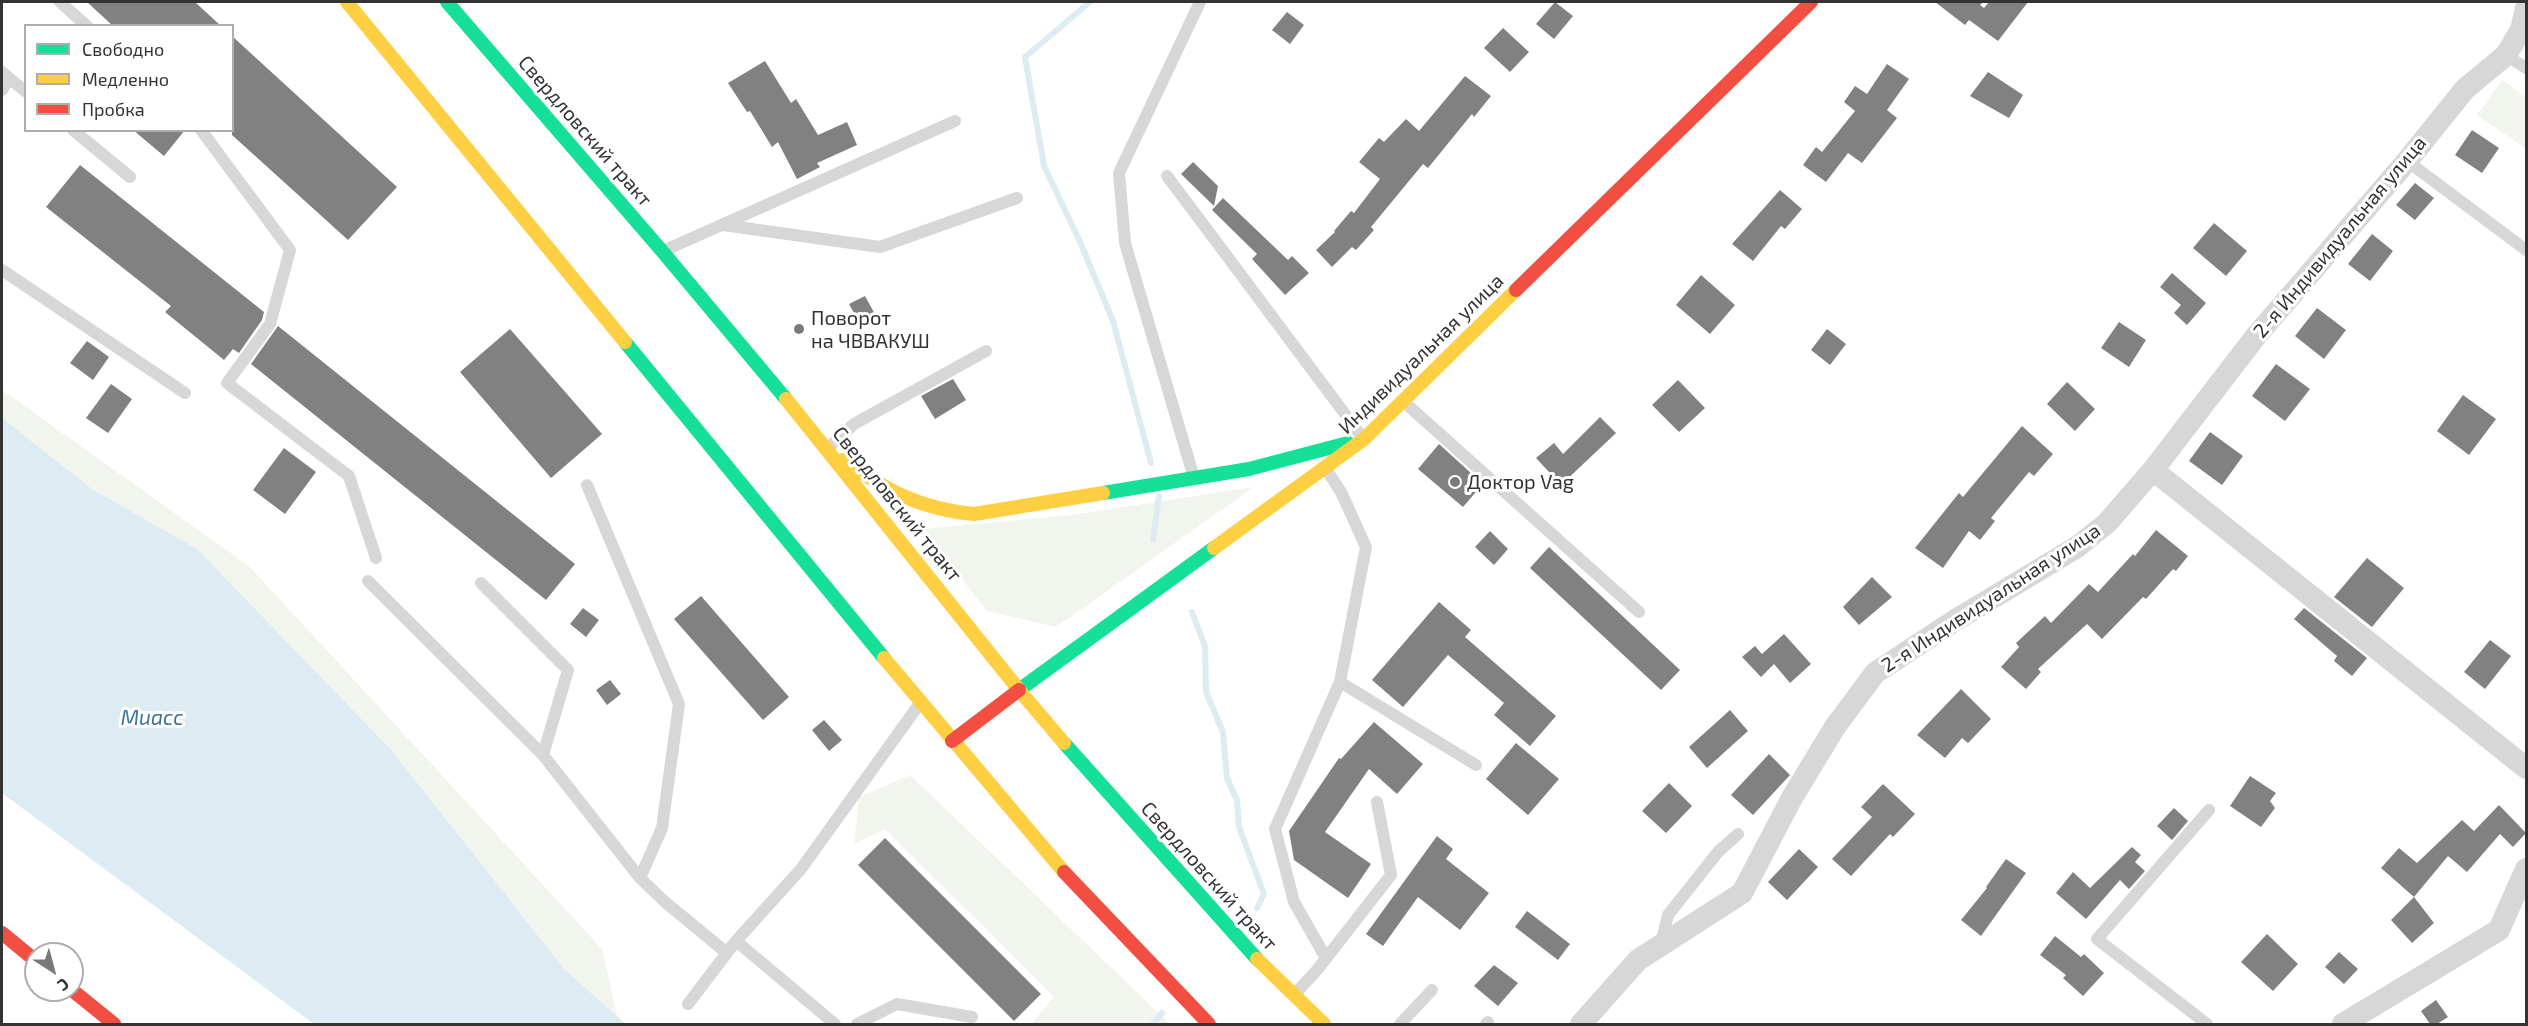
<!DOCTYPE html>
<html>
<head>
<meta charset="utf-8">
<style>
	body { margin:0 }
	#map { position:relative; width:2528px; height:1026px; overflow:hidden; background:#fff; font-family:"Exo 2",sans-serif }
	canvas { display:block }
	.frame { position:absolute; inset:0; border:3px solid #333; pointer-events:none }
	.legend { position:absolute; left:24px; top:24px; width:210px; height:108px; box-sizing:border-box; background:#fff; border:2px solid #adadad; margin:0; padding:8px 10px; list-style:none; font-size:18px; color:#333 }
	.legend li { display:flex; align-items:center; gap:12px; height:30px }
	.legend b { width:30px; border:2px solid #adadad }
	.north { position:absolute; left:24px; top:942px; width:60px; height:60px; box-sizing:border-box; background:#fff; border:2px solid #adadad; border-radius:50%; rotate:144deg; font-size:16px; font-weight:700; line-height:24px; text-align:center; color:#333 }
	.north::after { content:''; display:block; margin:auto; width:21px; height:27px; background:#7a7a7a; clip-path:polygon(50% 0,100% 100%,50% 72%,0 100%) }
</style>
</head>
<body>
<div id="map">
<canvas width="2528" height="1026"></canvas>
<div class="frame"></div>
<ul class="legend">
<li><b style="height:8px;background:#16e098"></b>Свободно</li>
<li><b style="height:8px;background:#ffcf43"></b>Медленно</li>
<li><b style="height:8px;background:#f24e42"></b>Пробка</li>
</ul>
<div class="north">С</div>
</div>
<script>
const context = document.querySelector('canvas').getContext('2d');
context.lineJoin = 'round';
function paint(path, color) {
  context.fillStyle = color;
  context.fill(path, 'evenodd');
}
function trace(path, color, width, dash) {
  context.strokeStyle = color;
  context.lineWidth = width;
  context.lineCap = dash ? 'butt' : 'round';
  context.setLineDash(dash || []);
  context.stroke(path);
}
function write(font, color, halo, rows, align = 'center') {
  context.font = font + ' "Exo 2",sans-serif';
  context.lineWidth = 6;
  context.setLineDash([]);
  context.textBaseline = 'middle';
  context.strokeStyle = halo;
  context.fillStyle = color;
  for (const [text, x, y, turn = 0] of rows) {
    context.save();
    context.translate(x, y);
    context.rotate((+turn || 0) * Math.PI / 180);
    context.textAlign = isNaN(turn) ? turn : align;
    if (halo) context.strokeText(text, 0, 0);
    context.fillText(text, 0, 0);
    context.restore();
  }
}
paint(new Path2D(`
	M 2502,80 L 2526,97 L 2526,149 L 2477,115 Z
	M 2,390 L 249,566 L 602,949 L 617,1016 L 564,969 L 197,549 L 92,489 L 2,418 Z
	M 1254,487 L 1056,627 L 987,611 L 923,529 L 1072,515 Z
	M 910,775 L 1170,1024 L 1031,1024 L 1054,997 L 885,829 L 854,844 L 859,797 Z`), '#f1f5ed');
paint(new Path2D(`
	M 2,418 L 92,489 L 197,549 L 391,750 L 564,969 L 626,1024 L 314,1024 L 2,793 Z`), '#ddebf3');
trace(new Path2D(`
	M 1090,2 L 1025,57 L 1044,166 L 1081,244 L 1113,321 L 1151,463
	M 1153,540 L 1159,496
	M 1192,612 L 1205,646 L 1206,692 L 1223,732 L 1227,778 L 1237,800 L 1239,827 L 1264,894 L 1257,908
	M 1153,1024 L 1162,1013`), '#ddebf3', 6);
paint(new Path2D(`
	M 87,2 L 195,2 L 221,26 L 113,26 Z
	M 1555,2 L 1573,16 L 1554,39 L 1536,24 Z
	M 1935,2 L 1983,2 L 1980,5 L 1984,8 L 1989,2 L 2028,2 L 1998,41 L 1969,20 L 1965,25 Z
	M 1287,12 L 1304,25 L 1290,44 L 1272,30 Z
	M 1503,28 L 1529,52 L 1510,72 L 1484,48 Z
	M 232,36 L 397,187 L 348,240 L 232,135 Z
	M 765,61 L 791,103 L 796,99 L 818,135 L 847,122 L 857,145 L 817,163 L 820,167 L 797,179 L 778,142 L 772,147 L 750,111 L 747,112 L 728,83 Z
	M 1887,64 L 1909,79 L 1887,110 L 1897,118 L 1862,163 L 1848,153 L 1826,182 L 1803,165 L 1816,147 L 1822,152 L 1855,111 L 1844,102 L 1855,86 L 1867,94 Z
	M 1988,72 L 2023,95 L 2009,118 L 1970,96 Z
	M 1465,76 L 1491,96 L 1474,117 L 1472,114 L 1428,168 L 1423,164 L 1371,227 L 1374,230 L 1356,250 L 1352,247 L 1332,267 L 1316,250 L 1335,232 L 1334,231 L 1351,211 L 1354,213 L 1380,179 L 1359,162 L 1379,138 L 1384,142 L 1406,119 L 1419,131 Z
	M 133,130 L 185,130 L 164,156 Z
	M 2472,130 L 2499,148 L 2482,173 L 2455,155 Z
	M 1193,162 L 1218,186 L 1214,206 L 1181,174 Z
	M 80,165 L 264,312 L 262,320 L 239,353 L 233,349 L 224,360 L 165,312 L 171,306 L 46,207 Z
	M 2415,183 L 2434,198 L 2415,220 L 2396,205 Z
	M 1780,190 L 1802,209 L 1785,229 L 1781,226 L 1753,261 L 1732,244 Z
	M 1223,198 L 1288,260 L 1292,256 L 1309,273 L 1285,295 L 1252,259 L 1257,254 L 1212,210 Z
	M 2214,223 L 2247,251 L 2226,276 L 2193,248 Z
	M 2372,234 L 2393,251 L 2370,281 L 2348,264 Z
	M 2172,273 L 2206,303 L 2187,325 L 2174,313 L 2181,305 L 2160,287 Z
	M 1701,275 L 1735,305 L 1710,334 L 1676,305 Z
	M 865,296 L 876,316 L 860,324 L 849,304 Z
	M 2317,308 L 2346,330 L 2324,359 L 2295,336 Z
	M 2119,322 L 2146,340 L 2129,367 L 2101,348 Z
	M 278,326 L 575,564 L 546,600 L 251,364 Z
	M 510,329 L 602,434 L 551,478 L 460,372 Z
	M 1827,329 L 1846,344 L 1830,365 L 1811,350 Z
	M 87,341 L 109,357 L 93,380 L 70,363 Z
	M 2276,364 L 2310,389 L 2285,421 L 2252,396 Z
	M 953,379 L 966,400 L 935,419 L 921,396 Z
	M 1678,380 L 1705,408 L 1679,432 L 1652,405 Z
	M 2067,382 L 2095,409 L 2075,431 L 2047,404 Z
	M 111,384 L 132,399 L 108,433 L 86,418 Z
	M 2463,395 L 2496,419 L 2469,455 L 2437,431 Z
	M 1600,417 L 1616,433 L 1561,485 L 1536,458 L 1554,443 L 1563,454 Z
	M 2022,426 L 2053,454 L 2034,476 L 2029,472 L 1991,518 L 1995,521 L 1980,540 L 1969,531 L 1943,568 L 1915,548 L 1959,493 L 1963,497 Z
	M 2210,432 L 2243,456 L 2222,485 L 2189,461 Z
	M 1439,444 L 1483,484 L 1463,507 L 1418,469 Z
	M 284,448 L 316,472 L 285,514 L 253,490 Z
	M 2156,530 L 2188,556 L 2176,571 L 2173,569 L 2146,599 L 2143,597 L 2102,639 L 2087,624 L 2038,669 L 2041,672 L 2026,689 L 2001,667 L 2019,647 L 2016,643 L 2045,616 L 2051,623 L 2089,584 L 2098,592 L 2133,554 L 2135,556 Z
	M 1490,531 L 1508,549 L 1494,565 L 1475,547 Z
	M 1549,547 L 1680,670 L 1661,690 L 1530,568 Z
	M 2367,558 L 2404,588 L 2372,627 L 2334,597 Z
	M 1872,577 L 1892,597 L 1859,625 L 1843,607 Z
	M 701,596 L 789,697 L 763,720 L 674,619 Z
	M 1439,602 L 1471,630 L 1465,637 L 1556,716 L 1530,746 L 1494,715 L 1504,703 L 1448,655 L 1403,707 L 1372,680 Z
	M 583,608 L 599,620 L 586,637 L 570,624 Z
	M 2304,608 L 2367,658 L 2352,676 L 2334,661 L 2337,656 L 2294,619 Z
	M 1784,634 L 1811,664 L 1790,683 L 1774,664 L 1761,677 L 1742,657 L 1755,646 L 1762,654 Z
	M 2490,640 L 2511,656 L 2485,689 L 2464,672 Z
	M 610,680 L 621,694 L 607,705 L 596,690 Z
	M 1961,689 L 1991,719 L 1968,743 L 1962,738 L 1945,758 L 1917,735 Z
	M 1730,710 L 1748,731 L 1707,768 L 1689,747 Z
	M 824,720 L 842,740 L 829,751 L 812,730 Z
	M 1374,722 L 1423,764 L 1397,794 L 1369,769 L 1325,832 L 1371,864 L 1348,898 L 1294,860 L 1289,831 L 1339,758 L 1341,759 Z
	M 1516,743 L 1559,779 L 1528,815 L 1486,779 Z
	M 1769,754 L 1790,775 L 1753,815 L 1731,795 Z
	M 2250,776 L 2276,793 L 2270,801 L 2275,808 L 2261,827 L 2230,806 Z
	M 1669,783 L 1692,806 L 1666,833 L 1642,811 Z
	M 1883,784 L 1915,814 L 1893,837 L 1890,834 L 1851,876 L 1832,859 L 1872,817 L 1861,807 Z
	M 2499,805 L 2526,833 L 2513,847 L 2500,834 L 2467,872 L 2448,856 L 2414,897 L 2381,868 L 2399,848 L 2417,863 L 2462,820 L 2474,831 Z
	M 2174,808 L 2188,821 L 2172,840 L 2157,826 Z
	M 1437,836 L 1453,849 L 1446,859 L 1489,893 L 1460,930 L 1418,897 L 1383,946 L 1366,934 Z
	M 885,838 L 1041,994 L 1014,1021 L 858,865 Z
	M 2132,847 L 2141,855 L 2135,862 L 2145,871 L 2129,889 L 2120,880 L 2086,919 L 2056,893 L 2073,872 L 2090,888 Z
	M 1799,849 L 1818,867 L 1787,900 L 1768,882 Z
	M 2006,859 L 2026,873 L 1981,936 L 1961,920 L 1987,888 L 1986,887 Z
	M 2414,897 L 2434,923 L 2412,943 L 2391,920 Z
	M 1527,911 L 1570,944 L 1558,960 L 1515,927 Z
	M 2267,934 L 2298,964 L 2273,991 L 2241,962 Z
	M 2055,936 L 2081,957 L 2084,954 L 2104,973 L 2083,996 L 2063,978 L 2066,975 L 2040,955 Z
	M 2339,952 L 2358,969 L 2344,984 L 2325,967 Z
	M 1494,965 L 1518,983 L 1498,1006 L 1474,986 Z
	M 2436,1000 L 2448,1017 L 2437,1024 L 2430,1024 L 2421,1011 Z`), '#818181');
trace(new Path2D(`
	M 60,2 L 87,26
	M 2506,55 L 2526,68
	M 2,72 L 26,92
	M 2,90 L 9,79
	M 73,130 L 130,177
	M 201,130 L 290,250 L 270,324 L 227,383 L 349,476 L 376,558
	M 2407,161 L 2526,250
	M 1167,176 L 1363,438
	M 723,225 L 880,247 L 1017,198
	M 663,251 L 955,121
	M 2,270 L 185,393
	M 1403,401 L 1639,612
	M 829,447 L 854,424 L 986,351
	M 1326,469 L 1341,492 L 1366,547 L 1340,682 L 1275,829 L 1294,902 L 1326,958
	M 1194,478 L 1125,243 L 1119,173 L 1200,2
	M 587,485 L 679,704 L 662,828 L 640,878
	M 368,581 L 543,755 L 640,878 L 665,902 L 727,953
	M 481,583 L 568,670 L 543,755
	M 1340,682 L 1476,765
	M 736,941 L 835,1024
	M 1661,944 L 1668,915 L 1718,852 L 1738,834
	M 1295,994 L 1317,970 L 1391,875 L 1377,802
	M 688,1004 L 736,941 L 801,869 L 920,703
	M 857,1024 L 897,1004 L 972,1017
	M 1400,1024 L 1432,990
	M 1486,1024 L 1488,1022
	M 2207,1024 L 2097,939 L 2209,810`), '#d7d7d7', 12);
trace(new Path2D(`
	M 2153,470 L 2526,768
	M 1581,1024 L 1638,960 L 1742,893 L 1793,796 L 1835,727 L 1875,673 L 1954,621 L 2077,547 L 2107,523 L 2153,470 L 2256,336 L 2407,161 L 2465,89 L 2506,55 L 2521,30 L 2526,8
	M 2343,1024 L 2499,930 L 2526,869`), '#d7d7d7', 22);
trace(new Path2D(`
	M 447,2 L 662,251 L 786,399
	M 625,342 L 884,658
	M 1103,493 L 1249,469 L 1348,443
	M 1019,690 L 1214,548
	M 1064,743 L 1257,959`), '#16e098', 14);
trace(new Path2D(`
	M 347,2 L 625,342
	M 786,399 L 1019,690 L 1064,743
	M 843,460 C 887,491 920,509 974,514 L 1103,493
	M 1214,548 L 1364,439 L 1516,290
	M 884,658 L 1064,872
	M 1257,959 L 1324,1024`), '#ffcf43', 14);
trace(new Path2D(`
	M 1516,290 L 1811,2
	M 952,741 L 1019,690
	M 1064,872 L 1209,1024
	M 2,933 L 36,961
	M 72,990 L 114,1024`), '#f24e42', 14);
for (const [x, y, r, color] of [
	[799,329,6,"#7a7a7a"],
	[1455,482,6,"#7a7a7a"]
]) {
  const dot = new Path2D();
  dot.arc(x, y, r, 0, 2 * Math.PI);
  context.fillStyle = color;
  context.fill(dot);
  trace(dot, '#fff', 2);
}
write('20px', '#333', '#fff', [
	["Свердловский тракт",585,131,49],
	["2-я Индивидуальная улица",2340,237,-50],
	["Индивидуальная улица",1421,354,-44],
	["Свердловский тракт",897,504,51],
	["2-я Индивидуальная улица",1991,598,-33],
	["Свердловский тракт",1209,876,48]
]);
write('20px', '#333', '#fff', [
	["Поворот",811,318],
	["на ЧВВАКУШ",811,341],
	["Доктор Vag",1467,482]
], 'left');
write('italic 21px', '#3f7597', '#fff', [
	["Миасс",152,718]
]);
</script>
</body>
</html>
